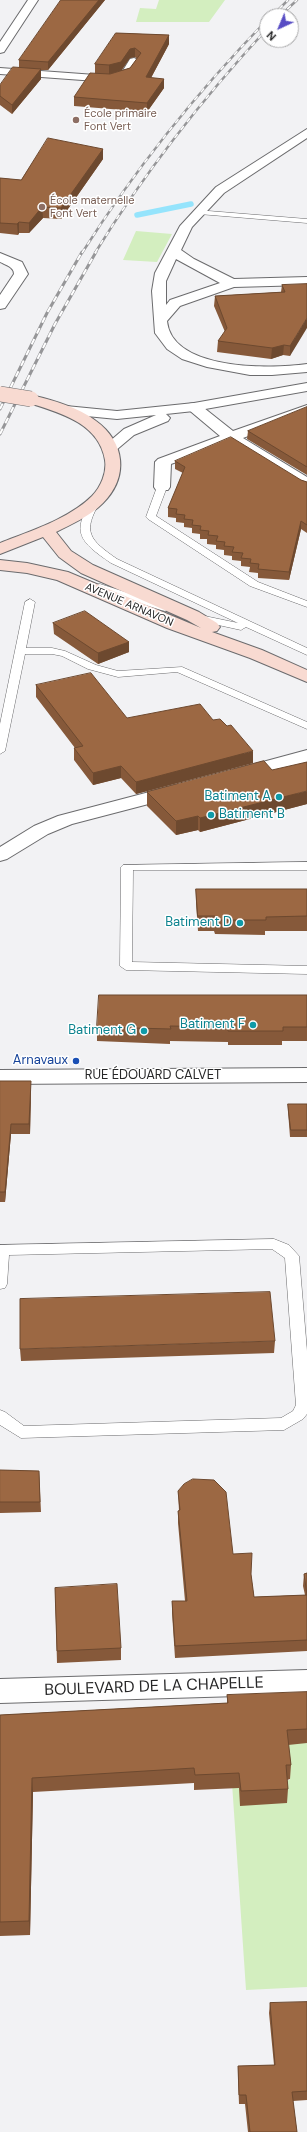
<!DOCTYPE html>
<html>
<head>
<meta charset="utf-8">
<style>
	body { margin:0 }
	#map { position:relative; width:307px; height:2132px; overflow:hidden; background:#f2f2f4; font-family:"DM Sans",sans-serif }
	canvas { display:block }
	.north { position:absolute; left:259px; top:8px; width:40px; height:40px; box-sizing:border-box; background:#fff; border:1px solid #a8a8a9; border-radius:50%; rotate:224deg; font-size:11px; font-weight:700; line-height:16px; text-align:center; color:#262627 }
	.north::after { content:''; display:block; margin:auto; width:14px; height:18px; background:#574cc4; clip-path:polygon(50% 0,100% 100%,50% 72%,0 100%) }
</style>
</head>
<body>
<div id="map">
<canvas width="307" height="2132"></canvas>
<div class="north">N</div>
</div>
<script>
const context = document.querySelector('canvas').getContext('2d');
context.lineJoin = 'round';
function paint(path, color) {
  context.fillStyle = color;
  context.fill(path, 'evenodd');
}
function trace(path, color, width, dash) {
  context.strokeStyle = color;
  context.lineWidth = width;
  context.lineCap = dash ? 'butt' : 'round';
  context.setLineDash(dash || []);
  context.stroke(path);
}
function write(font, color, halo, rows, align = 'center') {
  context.font = font + ' "DM Sans",sans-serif';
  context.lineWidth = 3;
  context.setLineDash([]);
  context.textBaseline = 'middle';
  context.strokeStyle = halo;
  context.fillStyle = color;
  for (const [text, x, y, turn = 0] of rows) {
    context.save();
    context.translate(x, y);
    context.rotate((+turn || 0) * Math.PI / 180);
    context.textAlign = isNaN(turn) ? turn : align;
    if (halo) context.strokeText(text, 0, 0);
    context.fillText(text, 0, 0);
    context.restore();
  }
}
paint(new Path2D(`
	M 159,0 L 225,0 L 209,22 L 136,22 L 140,8 L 156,9 Z
	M 136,231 L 172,234 L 157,262 L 123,260 Z
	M 283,1708 L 307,1708 L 307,1987 L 246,1990 L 232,1783 L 290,1780 Z`), '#d3eebf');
trace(new Path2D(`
	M 137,215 L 191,204`), '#95e4fc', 5.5);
const service = new Path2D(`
	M 196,210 L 307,219 L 307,223 L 199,214 L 196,214 Z
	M 162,484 L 167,487 L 156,516 L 258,582 L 307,601 L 307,607 L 250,586 L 148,519 L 146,517 L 157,487 Z
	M 96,498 L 101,501 C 81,532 90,540 117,559 L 307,648 L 307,655 L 246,627 L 241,630 L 191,619 L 191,615 L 195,614 L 238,623 L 111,563 C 80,542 70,532 93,499 Z
	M 100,584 L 169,606 L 170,608 L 165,611 L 161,610 L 96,589 L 96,585 Z
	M 30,599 L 35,602 L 26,648 L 52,648 L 65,651 L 96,665 L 118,671 L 182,667 L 307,722 L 307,729 L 177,672 L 118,677 L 88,669 L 62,656 L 52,654 L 25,654 L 5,751 L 0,754 L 0,724 L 25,602 Z
	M 307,862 L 307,870 L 133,870 L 132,962 L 307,966 L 307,974 L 126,970 L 120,966 L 121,867 L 123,865 Z
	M 274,1239 L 289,1245 L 299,1256 L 307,1351 L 307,1414 L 303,1419 L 284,1430 L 21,1438 L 0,1425 L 0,1410 L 5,1412 L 24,1426 L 281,1418 L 293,1411 L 296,1405 L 285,1258 L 272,1249 L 9,1255 L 7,1284 L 5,1288 L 0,1289 L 0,1245 Z`);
const minor = new Path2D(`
	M 28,0 L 38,0 L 4,52 L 0,53 L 0,42 Z
	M 134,58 L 140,61 L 130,76 L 110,82 L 0,74 L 0,68 L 109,76 L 122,72 L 130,59 Z
	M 307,129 L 307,138 L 224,193 L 192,227 L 181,250 L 194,259 L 234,279 L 307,277 L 307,285 L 234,287 L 180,306 L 167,321 C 172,371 271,369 307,364 L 307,372 L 272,375 L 250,375 L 207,367 L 182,359 L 167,349 L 155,333 L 152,291 L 155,273 L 180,226 L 216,187 ZM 176,259 L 220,283 L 170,300 L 166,305 L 166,281 Z
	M 0,253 L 22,262 L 28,274 L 5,308 L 0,309 L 0,295 L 14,274 C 14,267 6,265 0,262 Z
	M 194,403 L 199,404 L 233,431 L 307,405 L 307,414 L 243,438 L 307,477 L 307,489 L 301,487 L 230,443 L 171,464 L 170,487 L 168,490 L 156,490 L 154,487 L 155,462 L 158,459 L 220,436 L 189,410 L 187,407 L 189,404 Z
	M 307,750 L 307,762 L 240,780 L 233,778 L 231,774 L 233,770 Z
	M 176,785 L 183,787 L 186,791 L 183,795 L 72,824 L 48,834 L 7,859 L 0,861 L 0,847 L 34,826 L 58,816 Z
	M 307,1068 L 307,1082 L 0,1084 L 0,1070 Z
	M 307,1670 L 307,1694 L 0,1703 L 0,1679 Z`);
const tertiary = new Path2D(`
	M 307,383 L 307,391 L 194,411 L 166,414 L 170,418 L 168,421 L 134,435 L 115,451 L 105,451 L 102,448 L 124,429 L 156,415 L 117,419 L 66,414 L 61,413 L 59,410 L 61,407 L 66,406 L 117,411 L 194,403 Z`);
const secondary = new Path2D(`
	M 31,395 C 53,400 78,407 96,421 C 125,442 129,477 103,503 C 90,516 72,524 56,532 L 71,551 L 93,565 L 199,612 L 217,623 L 220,627 L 217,631 L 212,632 L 262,650 L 307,670 L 307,682 L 250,658 L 167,628 L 57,580 L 27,573 L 0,570 L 0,560 L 27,563 L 68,572 L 201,628 L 187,620 L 81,573 L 59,557 L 43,537 L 0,554 L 0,543 C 30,531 69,519 92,496 C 101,487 107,472 105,460 C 99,422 57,412 26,402 L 24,399 L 26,396 Z`);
trace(service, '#6b6b6d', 1);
trace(minor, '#6b6b6d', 2);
trace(tertiary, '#6b6b6d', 2);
trace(secondary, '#6b6b6d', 2);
paint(service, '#fff');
paint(minor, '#fff');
paint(tertiary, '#fff');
paint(secondary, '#f8dad1');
const railFar1 = new Path2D(`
	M 272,16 L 288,0
	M 280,16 L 297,0
	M 82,253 C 135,169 197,92 267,20
	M 95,253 C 145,172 202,99 267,29`);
const rail = new Path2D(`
	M 0,409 L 47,313 L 82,252
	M 0,434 L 55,324 L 96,252`);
trace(railFar1, '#969698', 2.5);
trace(rail, '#969698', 3);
trace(railFar1, '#fff', 1.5, [5]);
trace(rail, '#fff', 2, [6]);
const secondaryBridge = new Path2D(`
	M 0,394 L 31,399`);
trace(secondaryBridge, '#6b6b6d', 16, []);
trace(secondaryBridge, '#f8dad1', 15);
paint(new Path2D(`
	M 61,0 L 105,0 L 48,70 L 41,70 L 41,79 L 12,114 L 0,105 L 0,85 L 19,67 L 19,60 Z
	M 116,33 L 169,35 L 169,44 L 151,78 L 164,79 L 164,88 L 147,112 L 74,106 L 74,97 L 95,73 L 95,64 ZM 135,57 L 137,59 L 130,68 L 110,74 L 121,71 L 130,58 Z
	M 103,149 L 103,159 L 61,219 L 43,218 L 29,233 L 19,233 L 18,235 L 0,233 L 0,178 L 21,180 Z
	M 307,284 L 290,356 L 283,355 L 271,359 L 217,352 L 218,341 L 225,332 L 214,306 L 215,296 L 281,292 L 282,285 Z
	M 307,407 L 307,475 L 247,439 L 248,431 Z
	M 175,461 L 301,480 L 307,482 L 307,533 L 301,529 L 289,580 L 258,578 L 258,573 L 249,572 L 250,567 L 241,566 L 241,561 L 232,560 L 232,556 L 224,555 L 224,550 L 216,549 L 216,545 L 207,544 L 207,539 L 200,539 L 200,534 L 192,533 L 192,528 L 184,527 L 184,523 L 176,522 L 176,518 L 168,517 L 168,508 L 183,473 L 175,469 Z
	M 53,623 L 129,642 L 129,652 L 98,664 L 54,634 Z
	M 36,685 L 127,718 L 213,720 L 253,763 L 136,794 L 121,778 L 93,785 L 74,760 L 74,748 L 75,748 L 36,697 Z
	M 272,770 L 307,804 L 200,832 L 198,830 L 176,835 L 147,806 L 147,792 Z
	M 196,889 L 307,889 L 307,931 L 265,931 L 265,935 L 215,934 L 214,931 L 198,931 L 196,903 Z
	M 307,995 L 307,1041 L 282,1041 L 282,1045 L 228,1045 L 228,1042 L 170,1041 L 170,1044 L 97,1041 L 97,1027 Z
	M 0,1081 L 31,1091 L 30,1134 L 11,1134 L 5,1202 L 0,1202 Z
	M 288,1104 L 307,1104 L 307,1137 L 290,1137 L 288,1111 Z
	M 275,1341 L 274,1353 L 21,1361 L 20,1349 Z
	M 0,1470 L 39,1471 L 41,1512 L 0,1513 Z
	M 178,1491 L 251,1575 L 254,1597 L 305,1595 L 303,1586 L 304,1574 L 307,1573 L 307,1651 L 175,1658 L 172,1613 L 172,1601 L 185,1601 L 178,1523 L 178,1511 L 179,1511 Z
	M 55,1588 L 121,1648 L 121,1660 L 57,1663 Z
	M 307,1692 L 307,1743 L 288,1745 L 291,1765 L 290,1779 L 287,1780 L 288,1789 L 287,1803 L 240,1806 L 239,1788 L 194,1790 L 194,1783 L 33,1792 L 30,1935 L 0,1936 L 0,1715 L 227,1703 L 227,1695 Z
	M 307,2002 L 307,2100 L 293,2101 L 297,2132 L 248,2132 L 245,2104 L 239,2104 L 238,2076 L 238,2066 L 274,2065 L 269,2013 L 270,2003 Z`), '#86593a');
paint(new Path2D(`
	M 99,0 L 105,0 L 48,70 L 48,62 Z
	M 169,35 L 169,44 L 146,87 L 146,77 Z
	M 135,48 L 135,57 L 130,58 L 121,71 L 109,74 L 109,65 L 130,49 Z
	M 41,69 L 41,79 L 12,114 L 12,105 Z
	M 164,79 L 164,88 L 147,112 L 147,103 Z
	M 103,149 L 103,159 L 61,219 L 61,208 Z
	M 42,207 L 43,218 L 29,233 L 29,223 Z
	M 19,222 L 19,233 L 18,235 L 17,224 Z
	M 307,318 L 307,328 L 290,356 L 290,346 Z
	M 284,345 L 283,355 L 271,359 L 272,348 Z
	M 301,521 L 301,529 L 289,580 L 289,572 Z
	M 129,642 L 129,652 L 98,664 L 98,653 Z
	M 253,751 L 253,763 L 136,794 L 136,782 Z
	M 121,766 L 121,778 L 93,785 L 93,773 Z
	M 307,791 L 307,804 L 200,832 L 200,818 Z
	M 198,816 L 198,830 L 176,835 L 176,821 Z
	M 31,1081 L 31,1091 L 30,1134 L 29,1124 Z
	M 11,1124 L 11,1134 L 5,1202 L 5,1192 Z
	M 32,1778 L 33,1792 L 30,1935 L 29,1921 Z`), '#6d492f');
const building = new Path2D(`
	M 61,0 L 99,0 L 48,62 L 19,60 Z
	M 116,33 L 169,35 L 146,77 L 164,79 L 147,103 L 74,97 L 90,73 L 110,74 L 130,68 L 141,53 L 135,48 L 130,49 L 121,62 L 109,65 L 95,64 Z
	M 13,67 L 41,69 L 12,105 L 0,96 L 0,85 Z
	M 48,138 L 103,149 L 61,208 L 42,207 L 29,223 L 19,222 L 17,224 L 0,223 L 0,178 L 21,180 Z
	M 307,284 L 307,318 L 290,346 L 284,345 L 272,348 L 218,341 L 227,328 L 215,296 L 285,292 L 282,285 Z
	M 307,407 L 307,467 L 248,431 Z
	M 231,437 L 301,480 L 307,482 L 307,525 L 301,521 L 289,572 L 258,569 L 259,564 L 250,563 L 251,559 L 241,558 L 243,553 L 232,552 L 234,547 L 224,546 L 225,542 L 216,541 L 218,536 L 208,535 L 209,531 L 200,530 L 201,526 L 192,525 L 193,520 L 184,519 L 185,515 L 176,514 L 177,509 L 168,508 L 185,467 L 175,461 Z
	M 85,611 L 129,642 L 98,653 L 53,623 Z
	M 91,673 L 127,718 L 200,704 L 213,720 L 220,719 L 227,726 L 231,725 L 253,751 L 136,782 L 121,766 L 93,773 L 74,748 L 83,746 L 36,685 Z
	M 264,761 L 272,770 L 307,762 L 307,791 L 200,818 L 198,816 L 176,821 L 147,792 Z
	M 196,889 L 307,889 L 307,916 L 266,917 L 266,920 L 215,920 L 215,916 L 198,916 Z
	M 99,995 L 307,995 L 307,1027 L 283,1027 L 283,1031 L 228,1031 L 228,1027 L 170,1026 L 171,1029 L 97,1027 Z
	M 0,1081 L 31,1081 L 29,1124 L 11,1124 L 5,1192 L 0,1192 Z
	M 288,1104 L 307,1104 L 307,1130 L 291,1130 Z
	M 270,1292 L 275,1341 L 20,1349 L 20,1299 Z
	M 0,1470 L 39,1471 L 40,1502 L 0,1502 Z
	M 193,1479 L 214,1480 L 226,1492 L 233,1554 L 252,1553 L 251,1574 L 254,1597 L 307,1595 L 304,1574 L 307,1573 L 307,1640 L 175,1646 L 172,1601 L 187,1601 L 178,1511 L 180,1510 L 178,1491 L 184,1484 Z
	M 117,1584 L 121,1648 L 57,1651 L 55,1588 Z
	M 307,1692 L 307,1729 L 287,1730 L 291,1765 L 286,1765 L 288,1789 L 241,1791 L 239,1773 L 195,1775 L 194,1768 L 32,1778 L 29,1921 L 0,1922 L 0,1715 L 228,1703 L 227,1695 Z
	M 307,2002 L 307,2091 L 292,2092 L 297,2132 L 250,2132 L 246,2095 L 239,2095 L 238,2066 L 275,2065 L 270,2003 Z`);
paint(building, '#9c6843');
trace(building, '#6d492f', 1);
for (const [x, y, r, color] of [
	[76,120,4,"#8d6e63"],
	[42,207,4,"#8d6e63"],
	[279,797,4,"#0f9aa8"],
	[211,815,4,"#0f9aa8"],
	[240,923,4,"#0f9aa8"],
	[253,1025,4,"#0f9aa8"],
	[144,1031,4,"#0f9aa8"],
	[76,1061,4,"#1a4fb4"]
]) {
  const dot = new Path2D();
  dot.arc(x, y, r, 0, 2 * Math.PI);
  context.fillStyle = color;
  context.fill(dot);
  trace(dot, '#fff', 1.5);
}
write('11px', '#785e54', '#fff', [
	["École primaire",84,114],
	["Font Vert",84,127],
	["École maternelle",50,201],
	["Font Vert",50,214]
], 'left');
write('11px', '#262627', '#fff', [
	["AVENUE ARNAVON",129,605,23]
]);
write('13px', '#0d838f', '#fff', [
	["Batiment A",271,797],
	["Batiment B",219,815,"left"],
	["Batiment D",232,923],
	["Batiment F",245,1025],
	["Batiment G",136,1031]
], 'right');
write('13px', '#164399', '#fff', [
	["Arnavaux",68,1061]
], 'right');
write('13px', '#262627', '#fff', [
	["RUE ÉDOUARD CALVET",153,1076]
]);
write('16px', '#262627', '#fff', [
	["BOULEVARD DE LA CHAPELLE",154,1687,-2]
]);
</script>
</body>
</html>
